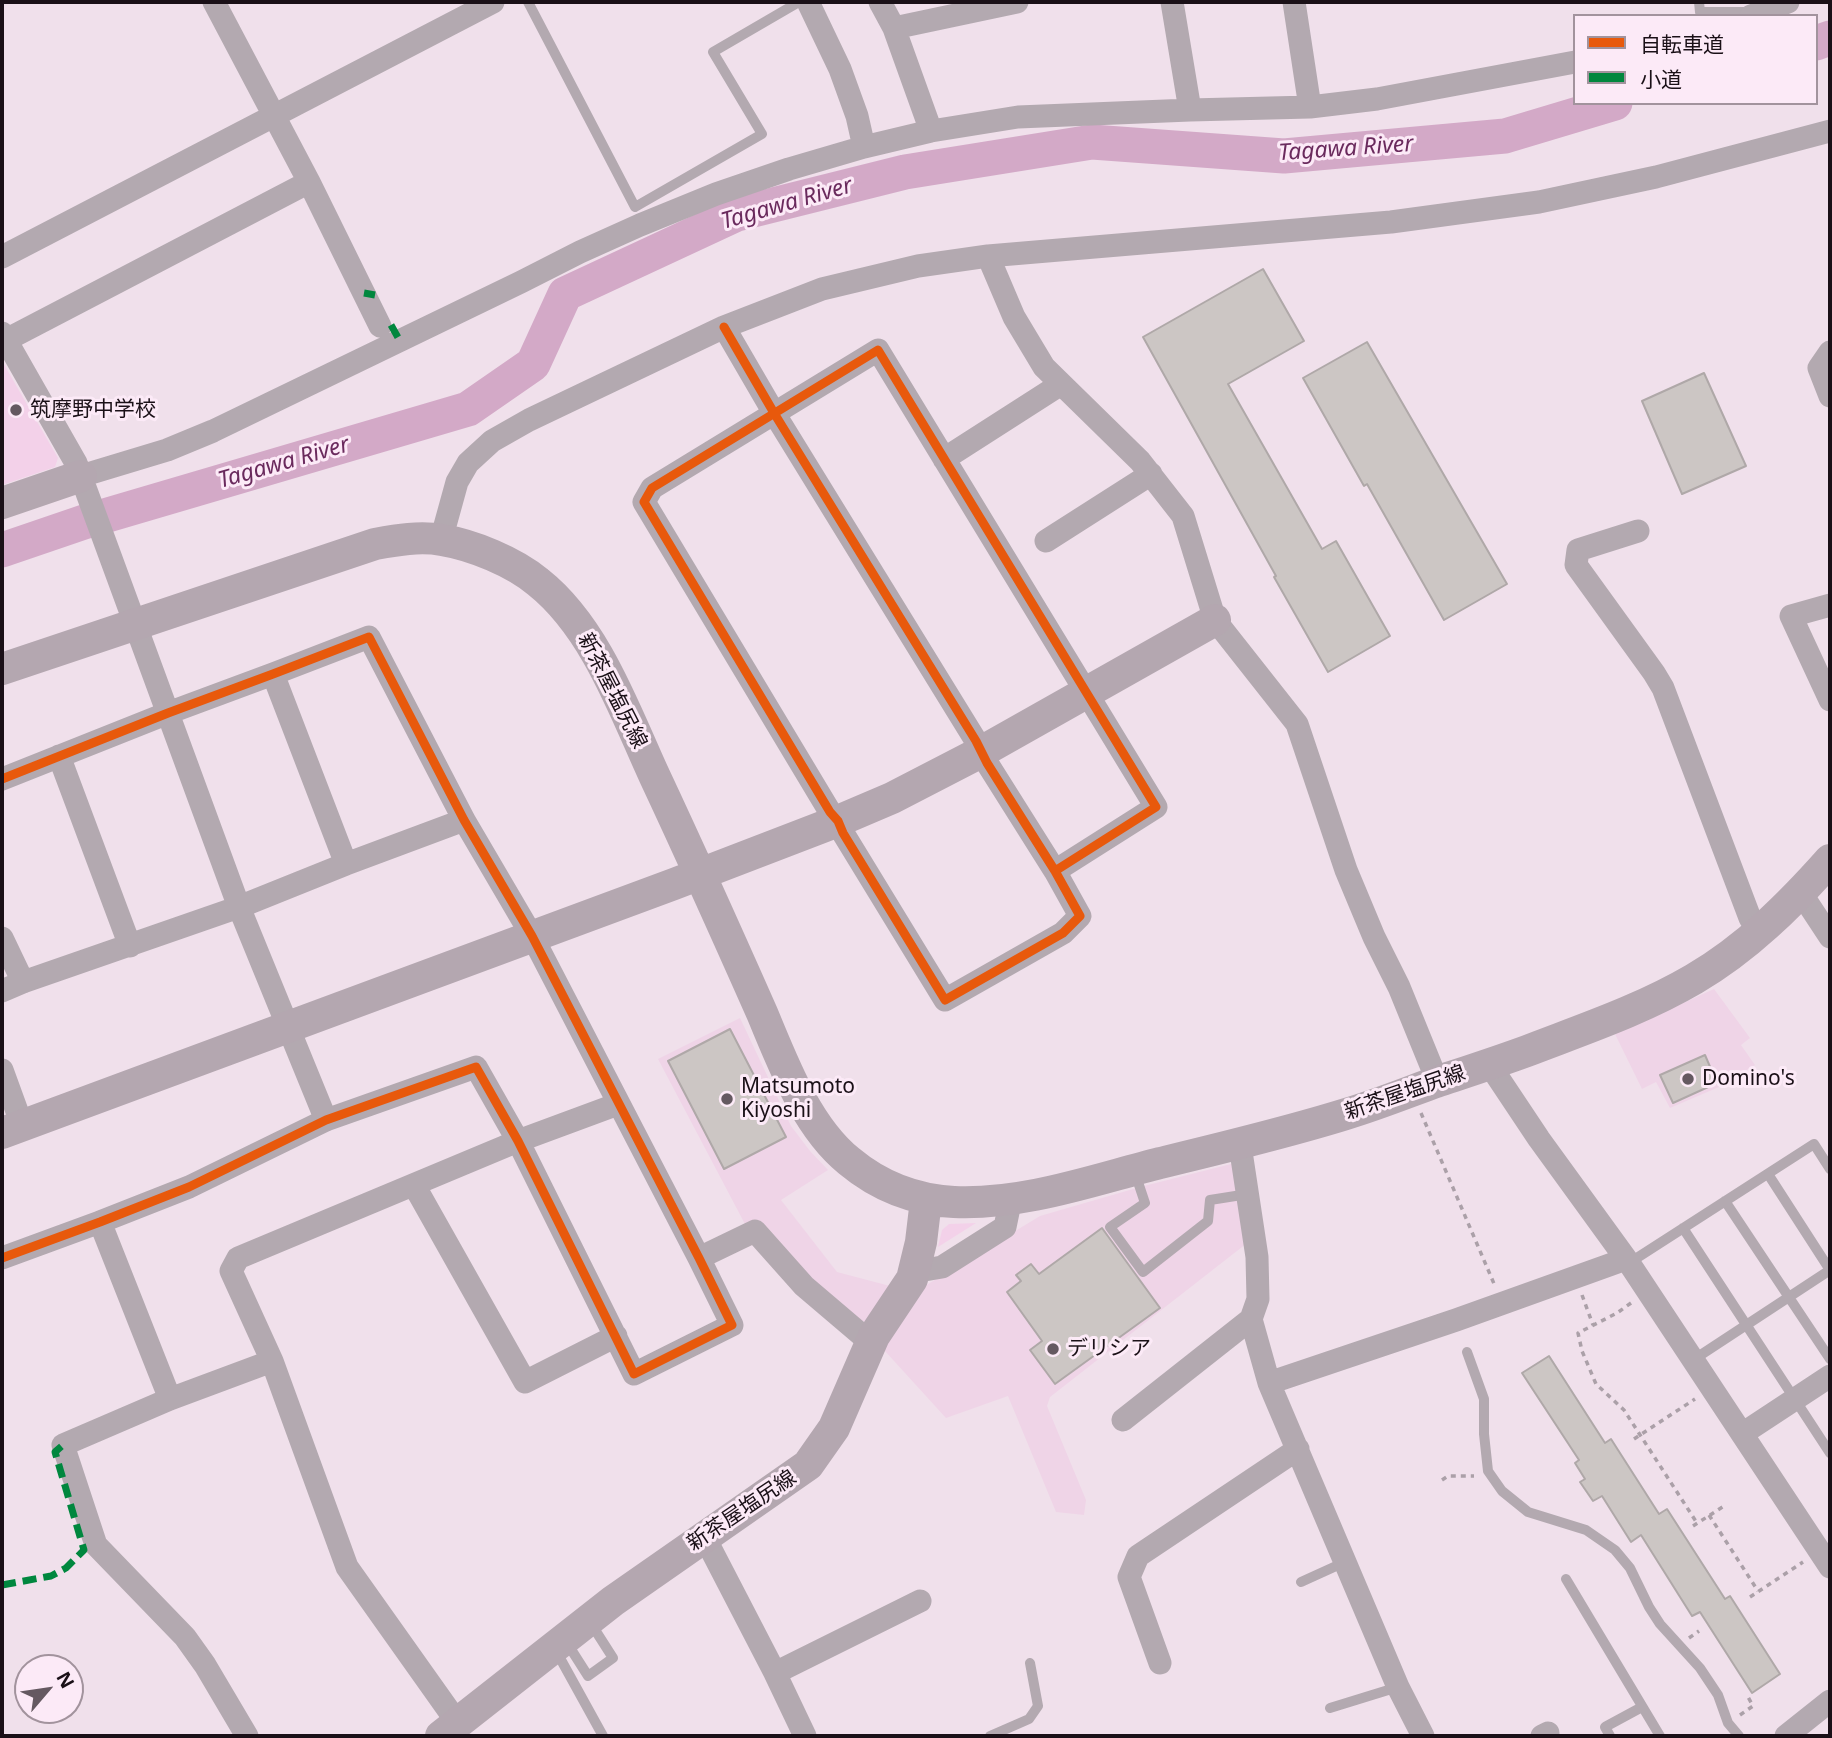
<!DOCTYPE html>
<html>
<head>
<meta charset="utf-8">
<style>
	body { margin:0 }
	#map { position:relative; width:1832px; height:1738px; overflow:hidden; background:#f0e0eb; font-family:"Noto Sans","Noto Sans JP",sans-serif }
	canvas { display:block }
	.frame { position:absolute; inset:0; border:4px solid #1a1017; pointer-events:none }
	.legend { position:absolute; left:1573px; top:14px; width:245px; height:91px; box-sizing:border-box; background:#fceaf7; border:2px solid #a2939d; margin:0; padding:9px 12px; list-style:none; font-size:21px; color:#1a1017 }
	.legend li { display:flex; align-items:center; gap:14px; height:35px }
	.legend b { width:35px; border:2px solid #a2939d }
	.north { position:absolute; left:14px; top:1654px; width:70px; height:70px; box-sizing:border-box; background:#fceaf7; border:2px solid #a2939d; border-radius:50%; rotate:61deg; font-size:19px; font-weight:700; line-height:28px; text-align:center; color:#1a1017 }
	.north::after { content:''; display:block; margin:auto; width:24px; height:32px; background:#655961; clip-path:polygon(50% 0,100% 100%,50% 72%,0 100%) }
</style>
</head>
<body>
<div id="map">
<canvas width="1832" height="1738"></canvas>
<div class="frame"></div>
<ul class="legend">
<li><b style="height:9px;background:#e8590c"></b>自転車道</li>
<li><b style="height:9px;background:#00873e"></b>小道</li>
</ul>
<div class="north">N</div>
</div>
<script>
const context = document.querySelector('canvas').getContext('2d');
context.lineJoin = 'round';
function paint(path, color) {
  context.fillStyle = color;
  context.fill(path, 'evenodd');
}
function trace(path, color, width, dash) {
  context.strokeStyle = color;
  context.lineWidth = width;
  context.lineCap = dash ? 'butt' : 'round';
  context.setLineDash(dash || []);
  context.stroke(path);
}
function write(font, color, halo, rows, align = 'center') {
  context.font = font + ' "Noto Sans","Noto Sans JP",sans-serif';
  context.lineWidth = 6;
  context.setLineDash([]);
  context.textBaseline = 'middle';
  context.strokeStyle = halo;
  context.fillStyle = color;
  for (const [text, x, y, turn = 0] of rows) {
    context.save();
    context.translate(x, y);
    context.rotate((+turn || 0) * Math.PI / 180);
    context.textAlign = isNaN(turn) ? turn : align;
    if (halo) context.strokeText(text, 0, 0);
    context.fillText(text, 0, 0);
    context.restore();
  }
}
paint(new Path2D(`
	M 1714,989 L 1750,1038 L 1741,1045 L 1755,1065 L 1719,1087 L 1670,1108 L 1656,1082 L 1642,1089 L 1615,1034 Z
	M 740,1018 L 791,1126 L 810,1151 L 828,1170 L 781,1200 L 837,1272 L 890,1286 L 867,1320 L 859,1323 L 746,1226 L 658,1059 Z
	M 1239,1162 L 1251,1240 L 1050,1397 L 1047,1406 L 1086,1500 L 1084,1515 L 1056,1512 L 1008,1396 L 946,1418 L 884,1350 L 910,1295 L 1040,1216 L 1140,1187 Z`), '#efd4e7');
paint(new Path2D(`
	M 2,361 L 58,458 L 55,467 L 2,485 Z
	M 976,1223 L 938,1247 L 942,1230 L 949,1224 Z`), '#f3d1e9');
trace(new Path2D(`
	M 1816,43 L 1830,38
	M 2,550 L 84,522 L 468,409 L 533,364 L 565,294 L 737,214 L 905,172 L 1092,142 L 1284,156 L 1505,136 L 1615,103`), '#d3a9c7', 35);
const building = new Path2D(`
	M 1263,269 L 1304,341 L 1228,384 L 1322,549 L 1336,541 L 1390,636 L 1328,672 L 1274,577 L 1276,576 L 1143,337 Z
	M 1367,342 L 1507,584 L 1444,620 L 1367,484 L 1364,486 L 1303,378 Z
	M 1704,373 L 1746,466 L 1682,494 L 1642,401 Z
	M 730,1029 L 786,1137 L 724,1169 L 668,1061 Z
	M 1705,1055 L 1717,1083 L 1673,1103 L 1660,1075 Z
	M 1102,1228 L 1160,1308 L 1055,1384 L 1030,1350 L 1042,1341 L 1007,1292 L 1021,1281 L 1016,1275 L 1031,1264 L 1039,1274 Z
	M 1549,1356 L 1605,1443 L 1611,1439 L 1659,1514 L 1667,1509 L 1725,1599 L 1730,1596 L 1780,1674 L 1752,1693 L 1700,1612 L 1692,1616 L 1641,1535 L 1631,1542 L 1602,1496 L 1593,1501 L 1580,1482 L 1585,1479 L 1575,1463 L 1579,1460 L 1522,1373 Z`);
paint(building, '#ccc6c4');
trace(building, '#afa8a8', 2);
trace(new Path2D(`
	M 1421,1113 L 1495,1286
	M 1582,1295 L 1593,1325
	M 1631,1303 L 1617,1313 L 1578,1333 L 1582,1351 L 1596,1384 L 1624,1410 L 1697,1523
	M 1634,1439 L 1695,1399
	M 1442,1480 L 1448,1476 L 1474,1476
	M 1709,1515 L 1758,1591
	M 1693,1526 L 1724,1506
	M 1750,1597 L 1803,1562
	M 1689,1638 L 1699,1631
	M 1740,1715 L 1753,1706 L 1748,1697`), '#aba0a8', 3.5, [5, 5]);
trace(new Path2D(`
	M 528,2 L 635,207 L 762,134 L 713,52 L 799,2
	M 1699,2 L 1700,12 L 1753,12
	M 1135,1173 L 1145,1203 L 1110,1227 L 1143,1272 L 1208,1221 L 1210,1200 L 1248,1194
	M 1768,1174 L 1830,1270
	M 1725,1201 L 1830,1359
	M 1683,1228 L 1830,1453
	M 1629,1263 L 1814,1144 L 1830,1169
	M 1467,1352 L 1484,1399 L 1484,1434 L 1488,1471 L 1502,1491 L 1528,1512 L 1586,1530 L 1615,1550 L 1630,1568 L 1649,1607 L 1660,1624 L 1700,1668 L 1718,1695 L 1728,1723 L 1739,1736
	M 1693,1360 L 1830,1270
	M 1566,1579 L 1660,1736
	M 1301,1582 L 1345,1562
	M 567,1643 L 588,1676 L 613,1658 L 590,1622
	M 555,1649 L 603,1736
	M 1330,1708 L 1398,1687
	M 990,1736 L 1029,1719 L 1038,1706 L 1030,1663
	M 1610,1736 L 1605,1727 L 1642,1707`), '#b3a9b0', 10);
trace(new Path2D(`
	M 214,2 L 309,182 L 380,326
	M 808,2 L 840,69 L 857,116 L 864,147
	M 880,2 L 894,28 L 931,131
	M 1172,2 L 1190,110
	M 1294,2 L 1310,107
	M 1751,16 L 1788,2
	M 894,28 L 1017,2
	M 988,256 L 1014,317 L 1044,367 L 1140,461 L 1183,516 L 1215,620 L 1297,724 L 1346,870 L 1374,937 L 1399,987 L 1432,1068 L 1436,1082
	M 2,257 L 493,2
	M 724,327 L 774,413 L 976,741 L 987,763 L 1055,871 L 1080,916 L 1063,933 L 945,1000 L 843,833 L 838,821 L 830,812 L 644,502 L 652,488 L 878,350 L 1156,807 L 1055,871
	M 2,333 L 76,463 L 239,907 L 326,1120
	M 6,340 L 309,182
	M 1830,352 L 1819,368 L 1830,396
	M 944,459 L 1061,384
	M 81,476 L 167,450 L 213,431 L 521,282 L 580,252 L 640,225 L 716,194 L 789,169 L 864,147 L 931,131 L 1018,117 L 1190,110 L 1310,107 L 1377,99 L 1575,62
	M 1638,531 L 1578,550 L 1576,565 L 1654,673 L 1663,688 L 1750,918 L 1760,932
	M 441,540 L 457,482 L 468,463 L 492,441 L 529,420 L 724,327 L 822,289 L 918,266 L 988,256 L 1391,222 L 1539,202 L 1656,177 L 1830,131
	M 1046,541 L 1151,474
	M 1830,605 L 1791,616 L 1830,700
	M 273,674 L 346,864
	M 59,756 L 130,946
	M 2,779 L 168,713 L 273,674 L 369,637 L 464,820 L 532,936 L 699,1258 L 732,1325 L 634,1374 L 518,1141 L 476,1067 L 326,1120 L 189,1187 L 100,1222 L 2,1258
	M 1801,893 L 1830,937
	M 2,938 L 23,982
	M 2,991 L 23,982 L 239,907 L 346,864 L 464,820
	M 1489,1064 L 1539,1139 L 1629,1263 L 1830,1567
	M 2,1070 L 22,1125
	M 1240,1145 L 1257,1257 L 1258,1299 L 1251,1319 L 1269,1383 L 1398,1687 L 1423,1736
	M 414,1185 L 525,1382 L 616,1336
	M 100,1222 L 170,1399
	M 699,1258 L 755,1231 L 804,1286 L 871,1343
	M 913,1272 L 942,1267 L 1005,1227 L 1011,1198
	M 1269,1383 L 1456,1320 L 1626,1259
	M 1123,1420 L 1251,1319
	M 1742,1434 L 1830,1376
	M 704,1536 L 775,1673 L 805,1736
	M 1160,1663 L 1129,1577 L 1138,1556 L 1298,1449
	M 775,1673 L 920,1601
	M 247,1736 L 205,1665 L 185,1637 L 96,1545 L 63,1445 L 170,1399 L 272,1361
	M 457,1736 L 452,1715 L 347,1567 L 272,1361 L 231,1271 L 238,1258 L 518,1141 L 618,1104
	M 1542,1736 L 1548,1733
	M 1786,1736 L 1830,1701`), '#b3a9b0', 23);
trace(new Path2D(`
	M 2,503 L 81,476
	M 2,669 L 375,544 C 397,540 420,536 442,540 C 473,545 514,562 538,582 C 596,628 625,712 655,777 C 692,856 727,934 762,1013 C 783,1063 806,1126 849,1161 C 879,1186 915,1200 954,1202 C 1024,1205 1093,1180 1160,1163 C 1222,1148 1285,1133 1346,1114 C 1376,1105 1406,1093 1436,1082 C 1466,1072 1497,1062 1527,1051 C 1584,1029 1641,1010 1694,979 C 1747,948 1790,905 1830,860
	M 2,1133 L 674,884 L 838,821 L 892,798 L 981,752 L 1215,620
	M 441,1736 L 613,1601 L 808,1465 L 834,1428 L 874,1336 L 912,1279 L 921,1242 L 926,1200`), '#b4a7b0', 32);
trace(new Path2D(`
	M 364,293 L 375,295
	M 391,325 L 400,341
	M 2,1585 L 51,1576 L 66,1568 L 84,1550 L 55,1452 L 63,1445`), '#00873e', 7, [14, 7]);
trace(new Path2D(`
	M 724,327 L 774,413 L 976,741 L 987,763 L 1055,871 L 1080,916 L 1063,933 L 945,1000 L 843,833 L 838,821 L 830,812 L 644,502 L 652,488 L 878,350 L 1156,807 L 1055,871
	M 2,779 L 168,713 L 273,674 L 369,637 L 464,820 L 532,936 L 699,1258 L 732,1325 L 634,1374 L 518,1141 L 476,1067 L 326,1120 L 189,1187 L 100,1222 L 2,1258`), '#e8590c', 9);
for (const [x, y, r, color] of [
	[16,410,7,"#655961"],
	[1688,1079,7,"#655961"],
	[727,1099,7,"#655961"],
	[1053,1349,7,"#655961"]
]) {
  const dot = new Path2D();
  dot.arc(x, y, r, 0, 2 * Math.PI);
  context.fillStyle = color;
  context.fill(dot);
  trace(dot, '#fceaf7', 2.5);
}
write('21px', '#1a1017', '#fceaf7', [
	["筑摩野中学校",30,410],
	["Domino's",1702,1079],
	["Matsumoto",741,1087],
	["Kiyoshi",741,1111],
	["デリシア",1067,1349]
], 'left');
write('21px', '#1a1017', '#fceaf7', [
	["新茶屋塩尻線",612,691,63],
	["新茶屋塩尻線",1405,1093,-19],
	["新茶屋塩尻線",742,1511,-34]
]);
write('italic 23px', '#6a2a5d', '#fceaf7', [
	["Tagawa River",1346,149,-4],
	["Tagawa River",787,204,-16],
	["Tagawa River",284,463,-16]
]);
</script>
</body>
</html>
